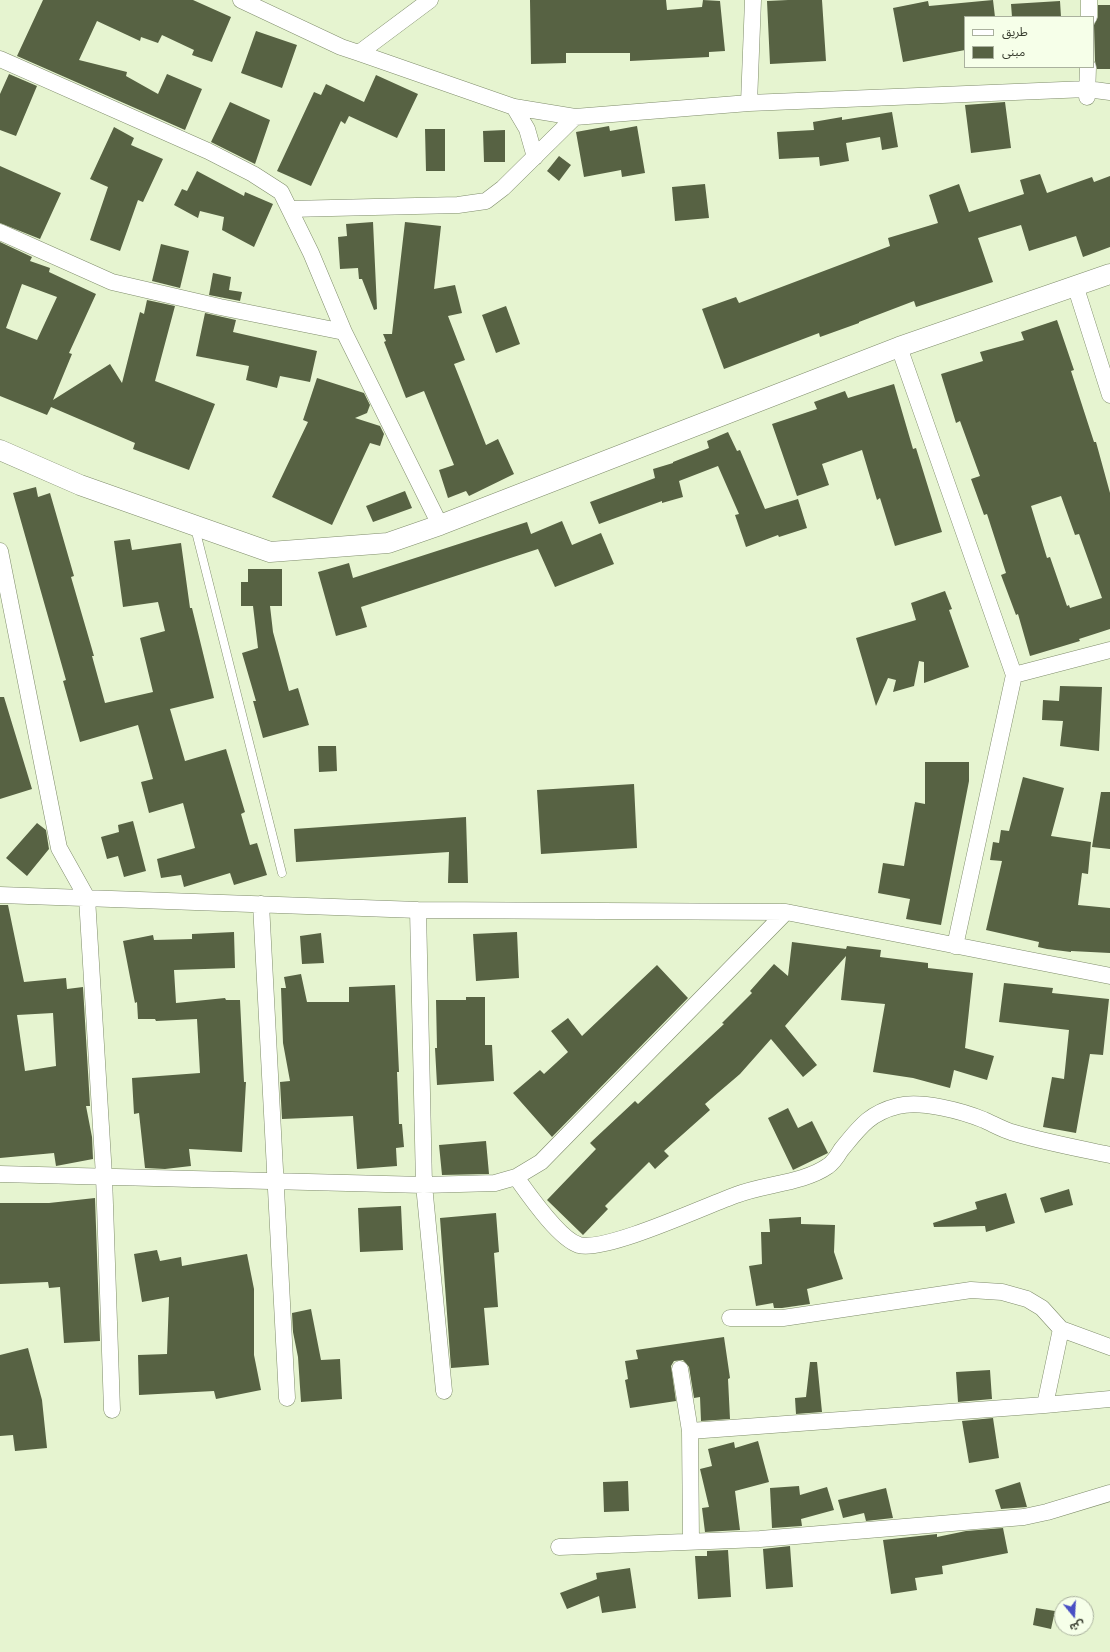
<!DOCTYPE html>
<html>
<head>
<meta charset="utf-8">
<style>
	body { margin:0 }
	#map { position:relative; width:1110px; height:1652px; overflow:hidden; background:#e6f4d0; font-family:"PT Sans Narrow","Noto Sans Arabic",sans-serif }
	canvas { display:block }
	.legend { position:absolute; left:964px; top:16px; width:130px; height:52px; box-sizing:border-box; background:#f6ffe9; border:1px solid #aab19e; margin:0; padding:5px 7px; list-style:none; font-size:12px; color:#373c2e }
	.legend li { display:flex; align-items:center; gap:8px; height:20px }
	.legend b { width:20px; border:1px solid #aab19e }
	.north { position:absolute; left:1054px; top:1596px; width:40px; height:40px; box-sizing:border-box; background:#f6ffe9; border:1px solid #aab19e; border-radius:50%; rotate:162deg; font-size:11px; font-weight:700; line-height:16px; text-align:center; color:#373c2e }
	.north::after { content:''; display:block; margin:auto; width:14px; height:18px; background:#484fc4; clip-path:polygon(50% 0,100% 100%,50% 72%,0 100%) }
</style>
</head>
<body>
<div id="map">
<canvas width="1110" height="1652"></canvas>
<ul class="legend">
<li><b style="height:5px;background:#fff"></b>طريق</li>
<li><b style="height:11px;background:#576243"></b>مبنى</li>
</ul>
<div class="north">ش</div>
</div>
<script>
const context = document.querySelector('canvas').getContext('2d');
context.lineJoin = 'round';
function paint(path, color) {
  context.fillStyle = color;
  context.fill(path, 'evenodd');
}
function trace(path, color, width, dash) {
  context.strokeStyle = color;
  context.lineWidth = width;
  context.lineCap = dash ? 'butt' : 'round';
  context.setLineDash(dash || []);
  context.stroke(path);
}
paint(new Path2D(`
	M 43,0 L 193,0 L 231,17 L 212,62 L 192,55 L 194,50 L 162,35 L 158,43 L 141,37 L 140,41 L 97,21 L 79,60 L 127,72 L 126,76 L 158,94 L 167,74 L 202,89 L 185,130 L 17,56 Z
	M 530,0 L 666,0 L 667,10 L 702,7 L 703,0 L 720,1 L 725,51 L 709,52 L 709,57 L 630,61 L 630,53 L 566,53 L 566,63 L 531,64 Z
	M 788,0 L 822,0 L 826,61 L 770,64 L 767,1 Z
	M 993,0 L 995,17 L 965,17 L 965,50 L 903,62 L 893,8 L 928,1 L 929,6 Z
	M 1060,1 L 1061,17 L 1012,17 L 1011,4 Z
	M 1098,5 L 1110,5 L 1110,69 L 1097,69 L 1095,61 L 1094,25 L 1098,17 Z
	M 256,31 L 297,45 L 282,88 L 241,73 Z
	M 9,74 L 37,86 L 16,136 L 0,130 L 0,94 Z
	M 376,75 L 418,94 L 397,138 L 349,116 L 345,124 L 341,121 L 311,186 L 277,171 L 314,92 L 321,95 L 326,84 L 364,102 Z
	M 230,102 L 270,120 L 255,164 L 211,142 Z
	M 1005,102 L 1011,148 L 971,153 L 965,105 Z
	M 892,112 L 898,147 L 882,150 L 880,137 L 846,143 L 849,161 L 820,166 L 819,157 L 779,159 L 777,132 L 814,130 L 813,122 L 842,117 L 842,120 Z
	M 609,126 L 610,131 L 637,126 L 645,173 L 622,177 L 621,170 L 584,177 L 576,132 Z
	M 114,127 L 134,138 L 131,145 L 163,159 L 143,202 L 138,200 L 120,251 L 90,240 L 108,187 L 90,179 Z
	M 425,129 L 445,129 L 445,171 L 426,171 Z
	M 505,130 L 505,162 L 484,162 L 483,131 Z
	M 559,156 L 571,165 L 559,181 L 547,171 Z
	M 0,166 L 61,193 L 40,239 L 0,223 Z
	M 197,171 L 244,196 L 245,192 L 273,204 L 254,247 L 222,230 L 224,217 L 200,211 L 198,218 L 174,205 L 182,189 L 187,191 Z
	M 1040,174 L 1047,193 L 1092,177 L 1094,182 L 1110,176 L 1110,247 L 1083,257 L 1076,236 L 1029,251 L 1021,225 L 978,238 L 993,282 L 916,307 L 914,301 L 859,322 L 859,323 L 820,337 L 819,333 L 724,369 L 702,309 L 736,297 L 739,303 L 890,246 L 888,238 L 938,223 L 929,195 L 959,184 L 969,212 L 1024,194 L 1020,180 Z
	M 705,184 L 709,218 L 675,221 L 672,187 Z
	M 373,222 L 377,309 L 374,310 L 362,279 L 359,279 L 358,268 L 340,269 L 338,237 L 347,236 L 346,224 Z
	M 405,222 L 441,226 L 434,289 L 455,285 L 462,313 L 448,316 L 465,360 L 454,364 L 486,445 L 498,439 L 514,474 L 469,496 L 466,491 L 448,498 L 439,470 L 454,465 L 424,391 L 406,398 L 384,342 L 386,341 L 383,334 L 392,334 Z
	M 0,242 L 32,257 L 30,261 L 50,268 L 49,272 L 96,294 L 69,353 L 72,354 L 53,400 L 110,364 L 122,383 L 140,312 L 144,314 L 147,300 L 175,306 L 155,381 L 215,404 L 189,470 L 133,449 L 135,443 L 51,407 L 47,415 L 0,396 ZM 22,284 L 57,297 L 37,340 L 6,328 Z
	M 161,244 L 189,251 L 180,288 L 152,281 Z
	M 213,273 L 231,277 L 229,290 L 242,292 L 240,301 L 209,295 Z
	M 506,306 L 520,344 L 496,353 L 482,315 Z
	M 205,313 L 236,320 L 233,332 L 317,351 L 310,382 L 280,376 L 277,388 L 246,380 L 249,366 L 196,356 Z
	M 1057,320 L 1074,370 L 1071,371 L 1094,442 L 1096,442 L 1110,493 L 1110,629 L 1079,639 L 1080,641 L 1030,656 L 1018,614 L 1016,615 L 1001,575 L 1006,573 L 987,514 L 984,515 L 971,479 L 980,476 L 960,421 L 956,423 L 941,374 L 983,361 L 980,352 L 1024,340 L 1021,332 ZM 1061,496 L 1075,535 L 1079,534 L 1102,598 L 1070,608 L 1069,605 L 1067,606 L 1050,557 L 1047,558 L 1031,506 Z
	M 317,378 L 364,393 L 370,405 L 367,413 L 355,418 L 380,426 L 384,434 L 380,446 L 370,443 L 332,525 L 272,497 L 308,422 L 303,420 Z
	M 894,384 L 913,449 L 916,448 L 942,532 L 895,546 L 880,498 L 877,500 L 862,450 L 822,464 L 829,485 L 797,496 L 772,424 L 817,409 L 814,402 L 845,391 L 848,398 Z
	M 728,432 L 737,451 L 740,450 L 765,509 L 798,499 L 807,528 L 779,537 L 778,535 L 746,547 L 735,515 L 739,514 L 718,466 L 679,481 L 683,497 L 662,503 L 662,501 L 599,524 L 590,502 L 655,478 L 653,469 L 673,463 L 673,462 L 709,448 L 707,441 Z
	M 36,487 L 38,497 L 50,493 L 74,576 L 71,577 L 94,656 L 92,656 L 105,703 L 153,692 L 140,638 L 165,631 L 158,602 L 123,607 L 114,541 L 130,539 L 132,550 L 181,543 L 190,608 L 192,608 L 214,698 L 170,709 L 185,761 L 226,749 L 245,812 L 241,814 L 250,845 L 257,843 L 267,875 L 234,885 L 230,873 L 184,887 L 181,875 L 161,878 L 157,859 L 195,848 L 183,803 L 149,813 L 141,782 L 153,779 L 138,725 L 80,742 L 63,681 L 66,680 L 13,493 Z
	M 405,491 L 412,508 L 373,522 L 366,506 Z
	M 562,521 L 572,545 L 601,533 L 614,564 L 555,587 L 538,549 L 361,607 L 367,627 L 336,636 L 318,572 L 349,563 L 353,578 L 527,522 L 531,534 Z
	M 248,569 L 282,569 L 282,606 L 270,606 L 273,632 L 289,691 L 298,688 L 309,725 L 263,738 L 253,701 L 256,701 L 242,653 L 258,648 L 253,606 L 241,606 L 241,582 L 248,582 Z
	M 945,591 L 952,609 L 949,610 L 969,667 L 924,683 L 924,662 L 919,661 L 914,686 L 893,692 L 896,680 L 888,678 L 876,706 L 856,638 L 916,620 L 911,603 Z
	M 1060,686 L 1102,687 L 1099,751 L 1060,746 L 1063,721 L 1042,720 L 1043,700 L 1059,701 Z
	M 0,697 L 4,697 L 32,789 L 0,799 Z
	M 318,746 L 336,746 L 337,771 L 319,772 Z
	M 925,762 L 969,762 L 969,781 L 941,925 L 906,919 L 910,899 L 878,893 L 883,863 L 904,866 L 915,802 L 925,804 Z
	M 1023,777 L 1064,788 L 1051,836 L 1091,842 L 1088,874 L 1082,873 L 1078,905 L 1110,908 L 1110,953 L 1071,951 L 1071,952 L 1047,949 L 1038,947 L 1039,942 L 986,930 L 1002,861 L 990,860 L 993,842 L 999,843 L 1001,830 L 1009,831 Z
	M 634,784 L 637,848 L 541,854 L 537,790 Z
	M 1101,792 L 1110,792 L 1110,849 L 1092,847 Z
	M 466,817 L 468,883 L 448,883 L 449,852 L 296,862 L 294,829 Z
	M 133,821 L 146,871 L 124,877 L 118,856 L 107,859 L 101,837 L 119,832 L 118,825 Z
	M 37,823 L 46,830 L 49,849 L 27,876 L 6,858 Z
	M 0,905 L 8,905 L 24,982 L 66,978 L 67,989 L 83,987 L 90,1106 L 86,1106 L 92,1137 L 93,1159 L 56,1166 L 54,1153 L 0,1158 ZM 53,1013 L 56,1066 L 25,1071 L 17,1015 Z
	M 234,932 L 235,968 L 174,970 L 176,1003 L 225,998 L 226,1000 L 240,1000 L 244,1082 L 246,1082 L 242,1152 L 189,1149 L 191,1166 L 165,1169 L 145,1168 L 139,1113 L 134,1114 L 132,1078 L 200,1073 L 197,1019 L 156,1021 L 155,1019 L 138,1019 L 137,1002 L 135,1003 L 123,941 L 153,935 L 154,940 L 192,939 L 192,934 Z
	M 517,932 L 519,978 L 476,981 L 473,934 Z
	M 321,933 L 324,963 L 302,964 L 300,936 Z
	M 792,942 L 846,949 L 847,946 L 881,950 L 880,957 L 928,963 L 928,968 L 973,973 L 965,1048 L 994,1056 L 987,1080 L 954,1070 L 950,1088 L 913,1078 L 873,1072 L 885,1004 L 841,1000 L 846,956 L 785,1026 L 817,1065 L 803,1077 L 771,1039 L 740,1074 L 705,1104 L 710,1110 L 664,1151 L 669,1156 L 655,1169 L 649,1162 L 605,1206 L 608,1209 L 583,1235 L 547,1200 L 596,1149 L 590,1143 L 635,1101 L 638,1104 L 724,1024 L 722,1023 L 752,993 L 750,991 L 774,964 L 788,976 Z
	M 657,965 L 688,998 L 552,1137 L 513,1093 L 540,1070 L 544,1074 L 568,1052 L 551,1031 L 568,1018 L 582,1036 Z
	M 301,974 L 307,1002 L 349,1002 L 349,987 L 395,985 L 399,1072 L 397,1072 L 399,1124 L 402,1124 L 404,1147 L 396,1148 L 397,1166 L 357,1169 L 353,1116 L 282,1119 L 280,1082 L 290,1081 L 283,1043 L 281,988 L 286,988 L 284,977 Z
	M 1004,983 L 1053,988 L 1052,993 L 1109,999 L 1103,1055 L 1090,1054 L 1076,1133 L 1043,1127 L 1052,1077 L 1064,1079 L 1069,1030 L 999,1022 Z
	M 466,997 L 485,997 L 485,1045 L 492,1045 L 494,1081 L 437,1085 L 435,1048 L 437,1048 L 436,1000 L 466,1000 Z
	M 788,1108 L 798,1128 L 812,1121 L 828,1153 L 793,1170 L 768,1118 Z
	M 486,1141 L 489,1174 L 442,1175 L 439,1145 Z
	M 1069,1189 L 1073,1205 L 1045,1213 L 1040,1198 Z
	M 1006,1193 L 1015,1223 L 986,1232 L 985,1226 L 934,1227 L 933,1223 L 977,1209 L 975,1202 Z
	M 95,1198 L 100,1341 L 64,1343 L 60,1287 L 49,1288 L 48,1282 L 0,1284 L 0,1203 L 49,1203 Z
	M 401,1206 L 403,1250 L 360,1252 L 358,1208 Z
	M 496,1213 L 499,1252 L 494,1253 L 498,1307 L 484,1308 L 489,1365 L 451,1368 L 440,1218 Z
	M 801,1217 L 801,1224 L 835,1225 L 834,1252 L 843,1279 L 807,1289 L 810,1304 L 782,1308 L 774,1308 L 773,1303 L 756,1306 L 749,1266 L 762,1264 L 761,1232 L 770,1232 L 769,1219 Z
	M 157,1250 L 160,1261 L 181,1257 L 182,1266 L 247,1254 L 254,1289 L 254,1355 L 261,1390 L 216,1399 L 214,1391 L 139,1395 L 138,1355 L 167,1354 L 169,1297 L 142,1302 L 134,1254 Z
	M 311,1309 L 321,1360 L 340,1359 L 342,1399 L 301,1402 L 298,1357 L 293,1332 L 292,1313 Z
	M 724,1337 L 730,1378 L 728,1379 L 730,1419 L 701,1421 L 700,1397 L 694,1398 L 689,1367 L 683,1360 L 674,1361 L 671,1366 L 676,1401 L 630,1408 L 625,1380 L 628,1379 L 625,1361 L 638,1359 L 636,1350 Z
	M 28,1348 L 42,1400 L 47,1448 L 15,1451 L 13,1435 L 0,1436 L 0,1355 Z
	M 810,1362 L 817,1362 L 822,1412 L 796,1414 L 795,1398 L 806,1397 Z
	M 990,1370 L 992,1399 L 958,1402 L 956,1372 Z
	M 993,1418 L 999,1458 L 969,1463 L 962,1421 Z
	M 758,1441 L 769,1482 L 735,1491 L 740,1530 L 705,1532 L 702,1508 L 709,1507 L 700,1469 L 712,1466 L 708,1449 L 734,1442 L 735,1448 Z
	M 628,1481 L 629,1511 L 604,1512 L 603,1482 Z
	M 1020,1482 L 1027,1507 L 1001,1509 L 995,1490 Z
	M 799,1486 L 800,1495 L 827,1487 L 834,1510 L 801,1519 L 802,1526 L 772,1528 L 770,1488 Z
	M 886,1488 L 893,1518 L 866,1521 L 864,1513 L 843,1518 L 838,1500 Z
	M 1003,1528 L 1008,1553 L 942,1566 L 943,1574 L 915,1578 L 917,1590 L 891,1594 L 883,1540 L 937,1534 L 937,1537 L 966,1531 Z
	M 790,1546 L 793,1587 L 766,1589 L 763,1549 Z
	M 728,1550 L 731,1597 L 698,1599 L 695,1556 L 707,1556 L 707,1551 Z
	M 630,1568 L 636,1608 L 602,1613 L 599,1596 L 567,1609 L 560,1593 L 597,1579 L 596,1573 Z
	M 1036,1608 L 1055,1611 L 1051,1629 L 1033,1625 Z`), '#576243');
const service = new Path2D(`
	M 195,528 L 282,873`);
const minor = new Path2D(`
	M 241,0 L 341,47 L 359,53 L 514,107 L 575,117
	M 1089,17 L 1089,0
	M 359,53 L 430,0
	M 0,59 L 208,151 L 253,174 L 281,192 L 311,253 L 344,332 L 440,525
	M 1087,97 L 1088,67
	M 749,103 L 753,0
	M 514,107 L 527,129 L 535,157
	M 290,209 L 458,205 L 486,201 L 503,188 L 575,117 L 749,103 L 1087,89 L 1110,92
	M 0,232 L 112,282 L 220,307 L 344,332
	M 1075,285 L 1110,395
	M 899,347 L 1014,675 L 1110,650
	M 0,551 L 59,848 L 87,898 L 104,1176 L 112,1410
	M 0,895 L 418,910 L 786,912
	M 261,904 L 287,1398
	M 418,910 L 424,1185 L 444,1391
	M 955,946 L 1014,675
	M 0,1174 L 424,1185 L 495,1183 L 516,1177 L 541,1162 L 786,912 L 1110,976
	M 516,1177 C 529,1195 559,1239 579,1245 C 607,1252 705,1206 736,1195 C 764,1184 804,1183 828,1166 C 834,1162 838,1155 841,1150 C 859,1128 869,1113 898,1106 C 921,1100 962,1111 984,1120 C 993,1124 1002,1129 1011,1132 C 1044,1142 1077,1148 1110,1155
	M 730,1318 L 783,1318 L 971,1290 L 1002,1292 L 1027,1299 L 1042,1308 L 1061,1329 L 1110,1347
	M 680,1369 L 690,1431
	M 1045,1405 L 1061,1329
	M 691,1541 L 690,1431 L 1045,1405 L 1110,1399
	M 559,1547 L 760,1539 L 1024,1517 L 1047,1512 L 1110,1493`);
const tertiary = new Path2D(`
	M 0,450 L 80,485 L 270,552 L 388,543 L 440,525 L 899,347 L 1110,274`);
trace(service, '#7f8c6b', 9);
trace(minor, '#7f8c6b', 17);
trace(tertiary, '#7f8c6b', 21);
trace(service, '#fff', 8);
trace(minor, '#fff', 16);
trace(tertiary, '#fff', 20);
</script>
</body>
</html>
